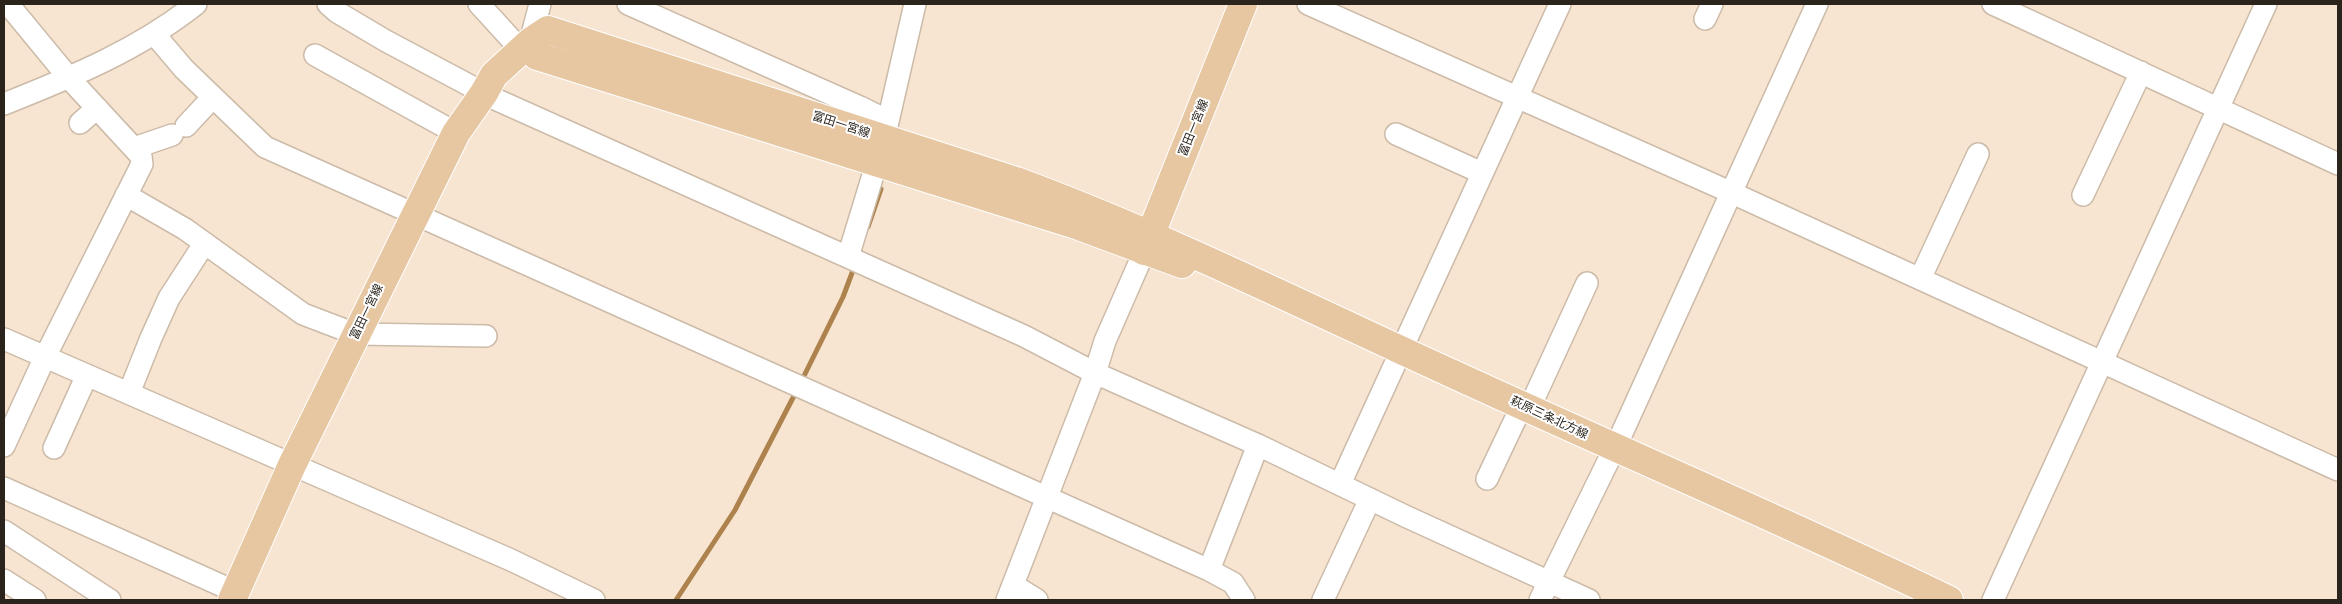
<!DOCTYPE html>
<html>
<head>
<meta charset="utf-8">
<style>
	body { margin:0 }
	#map { position:relative; width:2342px; height:604px; overflow:hidden; background:#f7e5d2; font-family:Helvetica,sans-serif }
	canvas { display:block }
	.frame { position:absolute; inset:0; border:5px solid #2a241c; pointer-events:none }
</style>
</head>
<body>
<div id="map">
<canvas width="2342" height="604"></canvas>
<div class="frame"></div>
</div>
<script>
const context = document.querySelector('canvas').getContext('2d');
context.lineJoin = 'round';
function trace(path, color, width, dash) {
  context.strokeStyle = color;
  context.lineWidth = width;
  context.lineCap = dash ? 'butt' : 'round';
  context.setLineDash(dash || []);
  context.stroke(path);
}
function write(font, color, halo, rows, align = 'center') {
  context.font = font + ' Helvetica,"Noto Sans JP",sans-serif';
  context.lineWidth = 4;
  context.setLineDash([]);
  context.textBaseline = 'middle';
  context.strokeStyle = halo;
  context.fillStyle = color;
  for (const [text, x, y, turn = 0] of rows) {
    context.save();
    context.translate(x, y);
    context.rotate((+turn || 0) * Math.PI / 180);
    context.textAlign = isNaN(turn) ? turn : align;
    if (halo) context.strokeText(text, 0, 0);
    context.fillText(text, 0, 0);
    context.restore();
  }
}
trace(new Path2D(`
	M 868,227 L 881,189
	M 801,382 L 843,297 L 855,265
	M 676,600 L 735,510 L 797,390`), '#ad824d', 5);
const minor = new Path2D(`
	M 328,4 L 337,12 L 386,41 L 495,99 L 1024,336 L 1095,373 L 1258,445 L 1405,516 L 1589,600
	M 479,4 L 521,50
	M 628,4 L 860,107 L 888,121
	M 1308,4 L 1730,192 L 2338,470
	M 1993,4 L 2338,164
	M 1705,19 L 1712,4
	M 155,35 L 184,69 L 265,147 L 1209,570 L 1233,583 L 1244,600
	M 530,42 L 540,4
	M 315,55 L 456,133
	M 4,104 C 72,77 138,50 196,4
	M 80,123 L 97,108
	M 186,126 L 213,97
	M 1396,134 L 1482,173
	M 134,148 L 172,135
	M 126,195 L 185,229 L 303,314 L 329,324 L 356,334 L 486,336
	M 2083,195 L 2141,72
	M 848,257 L 884,139 L 915,4
	M 1920,279 L 1978,154
	M 4,339 L 511,560 L 594,600
	M 129,393 L 151,338 L 169,298 L 204,244
	M 1529,409 L 1587,283
	M 4,446 L 45,357 L 142,164 L 141,156 L 69,78 L 8,4
	M 54,448 L 87,375
	M 1487,479 L 1515,420
	M 1340,484 L 1560,4
	M 4,488 L 236,592
	M 4,531 L 110,600
	M 1209,570 L 1258,445
	M 4,580 L 35,600
	M 1013,585 L 1037,600
	M 1007,600 L 1095,373 L 1105,341 L 1144,252
	M 1323,600 L 1370,499
	M 1540,600 L 1622,433 L 1817,4
	M 1993,600 L 2266,4`);
const major = new Path2D(`
	M 530,42 L 537,56 L 1079,226 L 1182,264
	M 1144,251 L 1243,4
	M 232,600 L 292,465 L 456,133 L 484,93 L 494,75 L 530,42 L 548,30 L 1016,181 C 1165,236 1308,308 1453,374 C 1618,450 1785,521 1949,600`);
trace(minor, '#ccbba8', 24);
trace(major, '#fff', 30);
trace(minor, '#fff', 21);
trace(major, '#e6c7a2', 28);
write('12px', '#2a241c', '#fff', [
	["富田一宮線",841,125,18],
	["冨田一宮線",1194,128,-68],
	["富田一宮線",367,312,-64],
	["萩原三条北方線",1549,418,25]
]);
</script>
</body>
</html>
